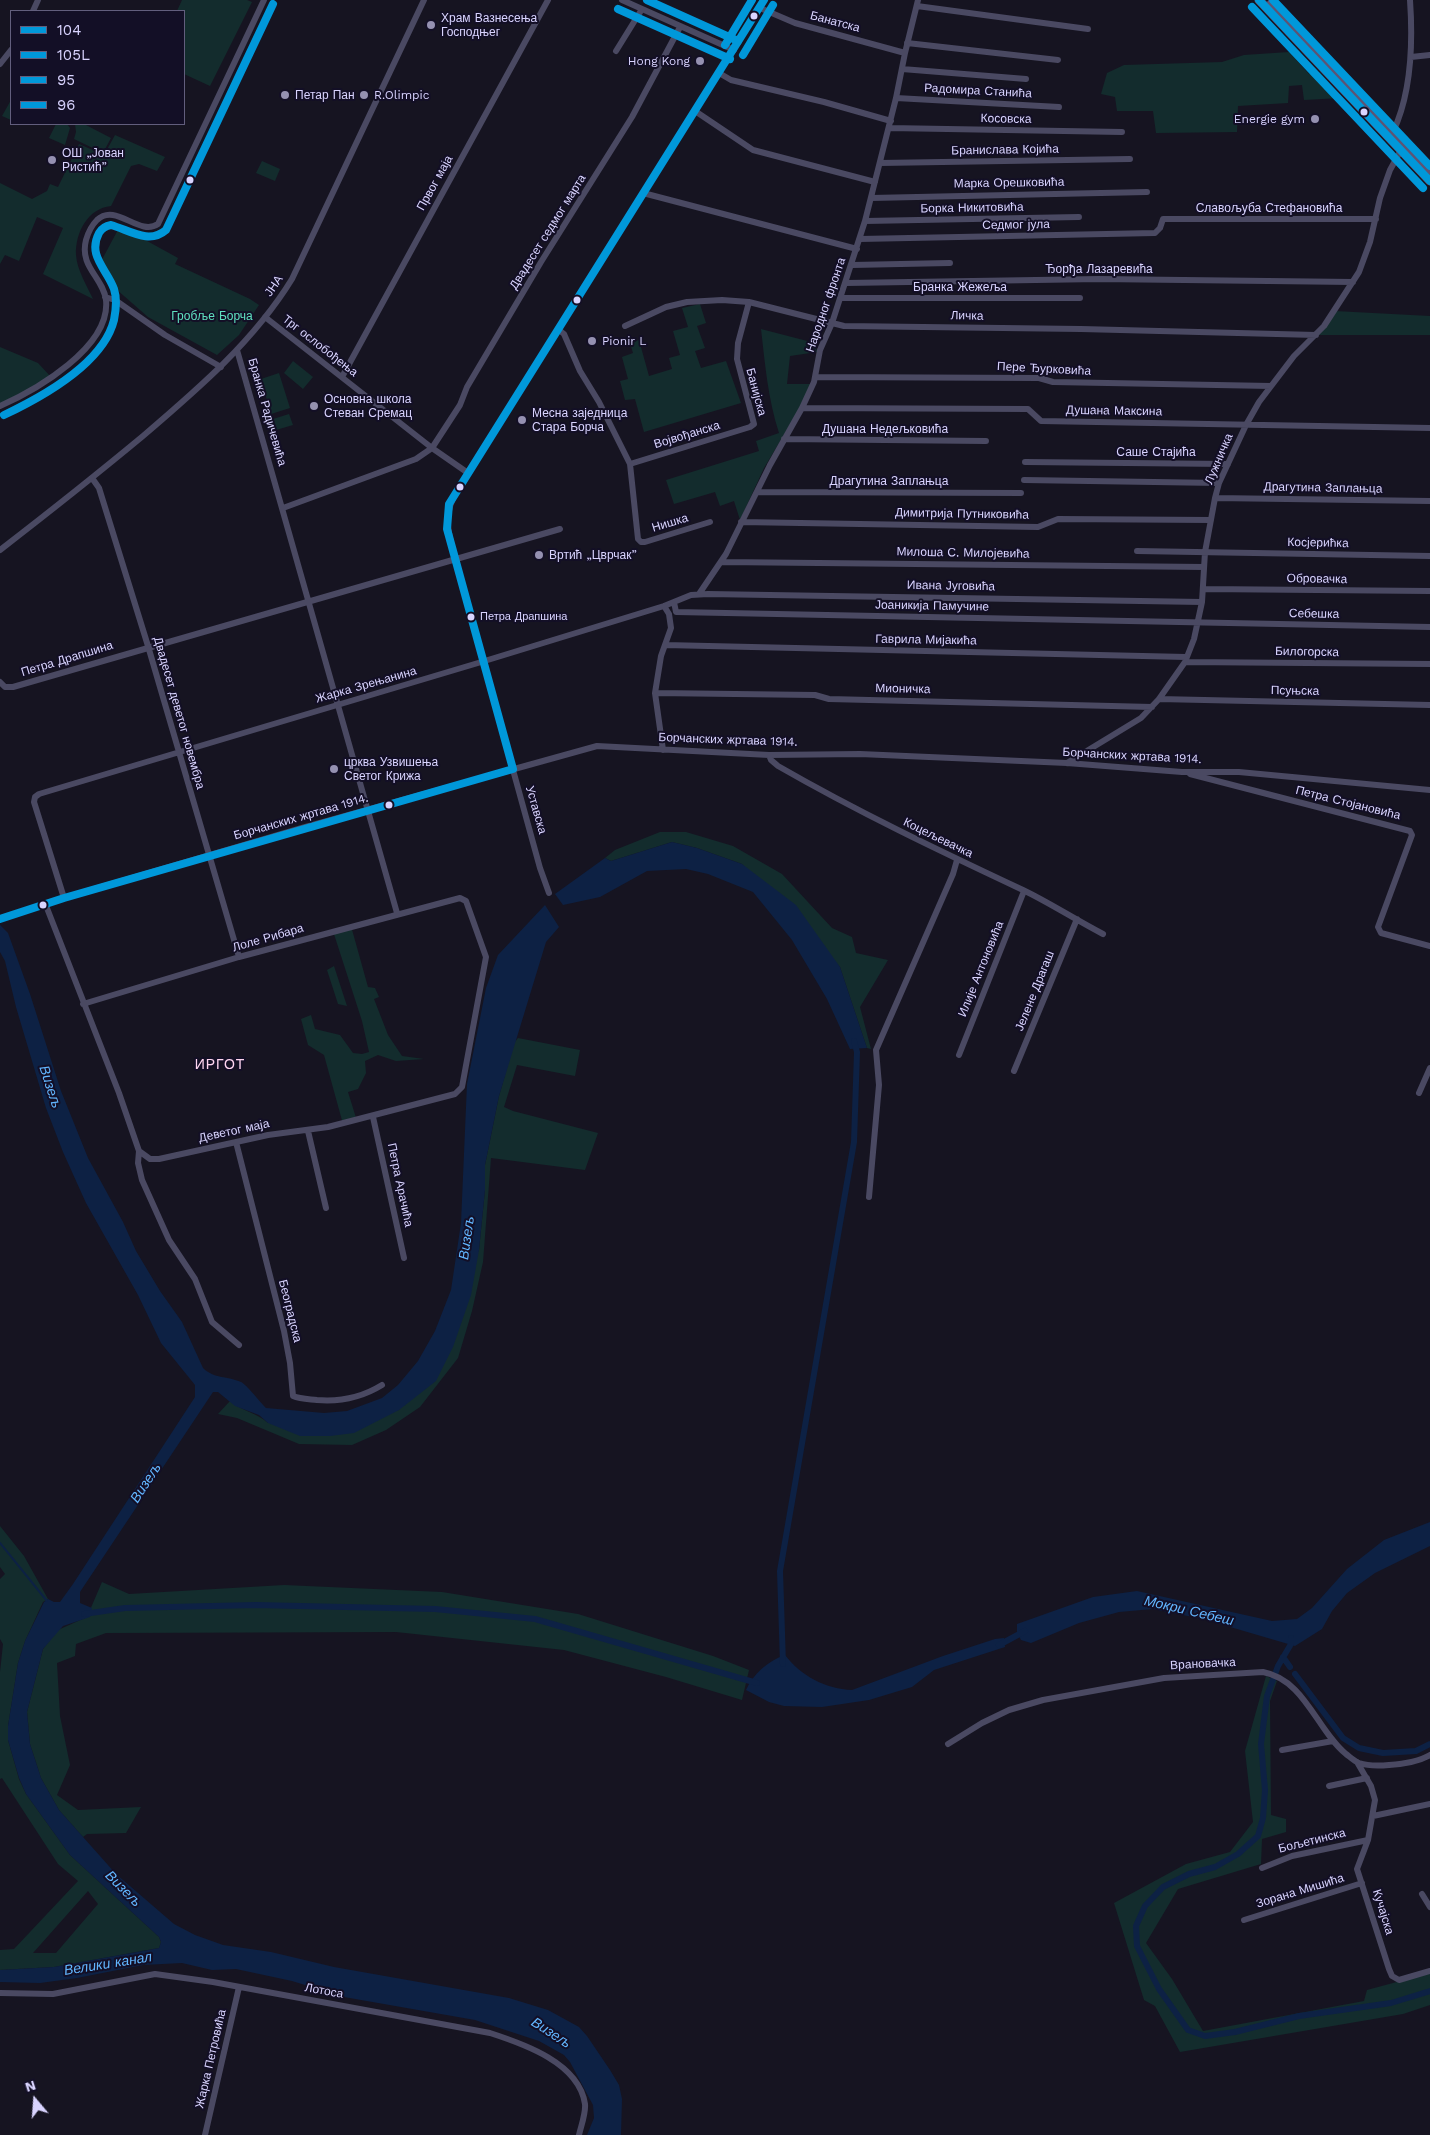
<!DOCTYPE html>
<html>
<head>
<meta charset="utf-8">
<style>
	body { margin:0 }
	#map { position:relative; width:1430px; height:2135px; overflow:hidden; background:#161421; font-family:"Work Sans",sans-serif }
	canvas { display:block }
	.legend { position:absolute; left:10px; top:10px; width:175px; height:115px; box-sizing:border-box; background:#130f26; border:1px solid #625e7d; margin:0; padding:6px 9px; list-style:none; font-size:15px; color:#d9d4ff }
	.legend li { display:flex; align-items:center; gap:10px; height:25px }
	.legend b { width:25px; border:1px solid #625e7d }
	.north { position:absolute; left:10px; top:2075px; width:50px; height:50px; -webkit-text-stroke:4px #130f26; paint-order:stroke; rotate:342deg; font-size:14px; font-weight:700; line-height:20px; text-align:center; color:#d9d4ff }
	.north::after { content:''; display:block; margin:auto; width:18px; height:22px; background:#d9d4ff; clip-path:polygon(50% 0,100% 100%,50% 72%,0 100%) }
</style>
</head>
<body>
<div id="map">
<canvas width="1430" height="2135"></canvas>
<ul class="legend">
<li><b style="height:6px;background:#0098da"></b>104</li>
<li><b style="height:6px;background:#0098da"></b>105L</li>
<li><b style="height:6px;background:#0098da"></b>95</li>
<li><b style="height:6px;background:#0098da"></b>96</li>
</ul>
<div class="north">N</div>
</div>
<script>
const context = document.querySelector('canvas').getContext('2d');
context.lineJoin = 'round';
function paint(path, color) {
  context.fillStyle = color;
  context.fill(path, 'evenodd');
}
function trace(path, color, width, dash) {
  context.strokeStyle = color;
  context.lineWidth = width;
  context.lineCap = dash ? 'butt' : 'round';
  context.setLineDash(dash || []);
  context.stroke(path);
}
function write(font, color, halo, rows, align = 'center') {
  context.font = font + ' "Work Sans",sans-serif';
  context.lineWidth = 4;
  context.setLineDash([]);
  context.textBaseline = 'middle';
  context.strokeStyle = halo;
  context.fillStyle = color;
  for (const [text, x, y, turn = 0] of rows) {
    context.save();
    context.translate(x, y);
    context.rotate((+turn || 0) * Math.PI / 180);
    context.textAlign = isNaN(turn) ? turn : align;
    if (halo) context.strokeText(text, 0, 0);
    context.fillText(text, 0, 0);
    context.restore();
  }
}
paint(new Path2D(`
	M 182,0 L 247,0 L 252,2 L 210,86 L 184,74 L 184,11 L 177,11 Z
	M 1289,52 L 1309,74 L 1320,72 L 1341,98 L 1304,100 L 1302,85 L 1289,86 L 1288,103 L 1238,106 L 1237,132 L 1156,133 L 1153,111 L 1117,111 L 1115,97 L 1101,94 L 1107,73 L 1124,65 L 1222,62 L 1244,55 Z
	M 11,100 L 11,120 L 2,116 Z
	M 56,124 L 67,124 L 70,128 L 65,145 L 49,138 Z
	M 75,124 L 84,124 L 111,138 L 103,153 L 74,139 L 76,132 Z
	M 115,135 L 165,157 L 157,171 L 139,164 L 131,166 L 111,206 C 88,208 75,233 76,255 C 77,270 87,286 93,299 L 43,274 L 63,228 L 37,217 L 19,261 L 5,255 L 0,264 L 0,183 L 32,199 L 47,191 L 50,184 L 58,187 L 79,144 L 104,155 Z
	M 262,161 L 280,169 L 275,181 L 256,173 Z
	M 120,226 L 178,258 L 175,264 L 250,299 L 259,305 L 239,335 L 217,355 L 148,317 L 108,282 L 108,276 L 98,267 Z
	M 700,304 L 706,323 L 697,326 L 705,348 L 695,351 L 701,368 L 726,361 L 741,403 L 644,432 L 635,399 L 625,400 L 620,381 L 628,379 L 622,357 L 633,353 L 630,343 L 639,340 L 649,376 L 672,369 L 669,358 L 680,355 L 673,331 L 688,327 L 682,308 Z
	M 1335,311 L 1430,316 L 1430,335 L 1316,335 Z
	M 761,329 L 815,343 L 817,352 L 790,356 L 787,384 L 811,384 L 800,408 L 764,468 L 740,520 L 734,501 L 720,506 L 715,492 L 674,504 L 666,480 L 759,451 L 756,441 L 779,433 C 768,399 765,364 761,329 Z
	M 0,347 L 38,363 L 51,377 L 0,406 Z
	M 293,361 L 313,377 L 303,389 L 284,373 Z
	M 279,373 L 290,408 L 271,414 L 261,379 Z
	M 289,414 L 293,425 L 276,430 L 273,419 Z
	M 660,832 L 686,832 L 733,846 L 782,874 L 832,928 L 852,937 L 856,953 L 888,960 L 860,1007 L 871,1049 L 867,1048 L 840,967 L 742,864 L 697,848 L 672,842 L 611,861 L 605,858 L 615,850 Z
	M 351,926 L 368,987 L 375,988 L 379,997 L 374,999 L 388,1035 L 402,1056 L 424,1059 L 396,1061 L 378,1055 L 365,1061 L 366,1073 L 358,1089 L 348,1092 L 357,1121 L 343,1124 L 324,1055 L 308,1045 L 301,1019 L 311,1015 L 315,1029 L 340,1035 L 353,1053 L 362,1054 L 369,1052 L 362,1021 L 333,931 Z
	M 334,966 L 347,1006 L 338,1004 L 327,970 Z
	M 518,1038 L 580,1050 L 575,1076 L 517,1065 L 504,1107 L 513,1111 L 598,1133 L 585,1170 L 491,1158 L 483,1262 L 472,1311 L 458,1358 L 420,1407 L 386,1430 L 352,1445 L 299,1444 L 237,1418 L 218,1414 L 230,1401 C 242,1411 257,1413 268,1423 L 399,1410 L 479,1250 L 485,1190 L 485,1165 L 499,1096 L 514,1043 Z
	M 0,1526 L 24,1556 L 48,1599 L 43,1602 L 25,1641 L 18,1663 L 8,1726 L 8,1740 L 19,1779 L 26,1794 L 70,1855 L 159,1937 L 161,1942 L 159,1948 L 54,1967 L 0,1970 L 0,1950 L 14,1949 L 78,1881 L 58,1864 L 2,1778 L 0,1779 L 0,1672 L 3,1644 L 0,1639 L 0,1579 L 5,1574 L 0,1567 ZM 88,1891 L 98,1904 L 56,1953 L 33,1953 Z
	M 102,1582 L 129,1594 L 284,1585 L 442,1592 L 578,1614 L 713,1656 L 749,1670 L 742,1700 L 666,1677 L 564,1650 L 396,1632 L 106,1633 L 76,1644 L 75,1656 L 57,1663 L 60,1716 L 70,1765 L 57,1795 L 78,1810 L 141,1807 L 126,1833 L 87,1834 L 83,1837 L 59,1810 L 41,1778 L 30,1744 L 27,1712 L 43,1649 L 58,1630 L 87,1617 Z
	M 1266,1676 L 1277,1681 L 1270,1701 L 1271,1815 L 1286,1819 L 1286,1832 L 1262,1839 L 1261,1864 L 1178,1889 L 1146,1943 L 1172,1979 L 1203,2031 L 1364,2001 L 1367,1990 L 1430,1973 L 1430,2005 L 1403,2014 L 1180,2052 L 1155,2006 L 1144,2000 L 1114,1903 L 1186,1864 L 1230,1852 L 1253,1822 L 1245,1751 Z`), '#132c2d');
paint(new Path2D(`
	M 672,842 L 697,848 L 742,864 L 796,905 L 840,967 L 867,1048 L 850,1049 L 827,999 L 792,940 L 753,892 L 708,874 L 686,869 L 647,871 L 600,897 L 563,905 L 555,894 L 605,858 L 611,861 Z
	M 545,905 L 559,927 L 546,942 L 499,1096 L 485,1165 L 485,1190 L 479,1250 L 471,1295 L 453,1347 L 436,1381 L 399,1410 L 354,1433 L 330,1436 L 300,1436 L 268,1423 L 259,1415 L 235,1406 L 218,1392 L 213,1392 L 80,1592 L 80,1603 L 92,1608 L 90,1617 L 63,1626 L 43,1649 L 27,1712 L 30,1744 L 41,1778 L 59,1810 L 116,1874 L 174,1924 L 195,1935 L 223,1945 L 271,1952 L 334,1967 L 509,1998 L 548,2010 L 579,2027 L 587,2036 L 610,2070 L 619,2085 L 622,2099 L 621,2135 L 587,2135 L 594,2118 L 593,2105 L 570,2062 L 564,2055 L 539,2041 L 475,2020 L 344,1997 L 292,1981 L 236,1969 L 212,1970 L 182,1963 L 143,1965 L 77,1978 L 40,1983 L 0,1982 L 0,1970 L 54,1967 L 159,1948 L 161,1942 L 159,1937 L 70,1855 L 26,1794 L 19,1778 L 8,1740 L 8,1726 L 18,1663 L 25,1641 L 44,1602 L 48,1599 L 54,1602 L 60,1602 L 73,1584 L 195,1397 L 195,1385 L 161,1343 L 138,1295 L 86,1203 L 63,1152 L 46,1108 L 16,1007 L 5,961 L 0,952 L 0,925 L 8,933 L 30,994 L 61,1091 L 88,1158 L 123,1222 L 136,1251 L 160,1291 L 182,1322 L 203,1368 C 214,1379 228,1376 241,1382 C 246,1384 260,1402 266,1408 L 324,1413 L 347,1411 L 382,1398 L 398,1385 L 418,1361 L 435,1331 L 451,1290 L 461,1223 L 467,1084 L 486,988 L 498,955 Z
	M 1430,1522 L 1430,1546 L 1375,1573 L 1347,1593 L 1332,1611 L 1322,1629 L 1295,1646 L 1203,1619 L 1153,1609 L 1119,1612 L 1079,1623 L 1031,1643 L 1021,1640 L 1017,1632 L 1017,1624 L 1093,1597 L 1137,1591 L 1272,1621 L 1297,1619 L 1312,1608 L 1347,1569 L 1384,1540 Z
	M 1004,1638 L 1005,1647 L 934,1670 L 912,1687 L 869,1700 L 822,1707 L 784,1706 L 769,1702 L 746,1690 C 753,1674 768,1661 785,1655 C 801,1676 826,1689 852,1690 L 943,1656 L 995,1639 Z`), '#0d2144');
trace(new Path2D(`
	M 0,1543 L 47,1601`), '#0d2144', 2);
trace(new Path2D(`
	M 84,1614 L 125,1608 L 256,1605 L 435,1609 L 535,1619 L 757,1683
	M 1291,1638 L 1291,1644 L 1278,1666 L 1267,1696 L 1261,1744 L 1265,1790 L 1263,1818 L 1258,1836 L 1238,1854 L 1215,1867 L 1189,1874 L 1163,1887 L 1145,1906 L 1136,1926 L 1137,1946 L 1159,1989 L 1188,2030 L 1205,2036 L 1235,2032 L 1299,2016 L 1391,2003 L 1430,1991
	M 999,1645 L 1025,1631
	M 1283,1657 L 1290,1667
	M 783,1664 L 780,1571 L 854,1142 L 857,1052 L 854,1041
	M 1295,1674 L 1343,1738 L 1359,1748 L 1383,1753 L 1416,1751 L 1430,1744`), '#0d2144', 6);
trace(new Path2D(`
	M 622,0 L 734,50
	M 917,6 L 1088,29
	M 760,8 L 795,23 L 905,53
	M 33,11 L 38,0
	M 907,43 L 1058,60
	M 616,51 L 642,9
	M 1411,57 L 1430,55
	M 0,64 L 11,50
	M 902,69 L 1026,79
	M 719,73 L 731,80 L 824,102 L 891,121
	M 896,98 L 1059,107
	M 695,111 L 753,150 L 875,182
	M 889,128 L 1122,132
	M 1393,132 C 1412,92 1413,43 1410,0
	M 880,163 L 1130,159
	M 643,193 L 857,249
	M 871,198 L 1147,192
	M 865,221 L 1079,217
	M 860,239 L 1155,233 L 1160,228 L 1163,219 L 1376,219
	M 852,265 L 950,263
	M 846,283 L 1099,279 L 1353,282
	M 105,297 L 115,300 L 165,335 L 221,367
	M 840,298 L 1080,298
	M 265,317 L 432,448 L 468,473
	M 625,326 L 666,307 L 687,302 L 722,300 L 749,302 L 844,326 L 1081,329 L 1316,335
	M 559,330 L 564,334 L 580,371 L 599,402 L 630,464 L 638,539 L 641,542 L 645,542 L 710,522
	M 237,350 L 397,913
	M 342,377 L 548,0
	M 816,377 L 1039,378 L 1053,382 L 1271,386
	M 0,406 C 36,390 111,347 106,300 C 103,277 79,267 86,240 C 88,233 92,225 97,220 C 116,202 139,237 158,224 L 264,0
	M 802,408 L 1028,409 L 1041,421 L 1430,428
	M 784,439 L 986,441
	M 1025,462 L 1228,464
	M 630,464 L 750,427 L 754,424 L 737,359 L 738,343 L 749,302
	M 92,478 L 99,488 L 148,646 L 239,957
	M 1024,480 L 1219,483
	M 757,492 L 1021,493
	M 1215,498 L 1430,501
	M 283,508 L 416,459 L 432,448 L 460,405 L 467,387 L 541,262 L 632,117 L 680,27
	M 741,522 L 1038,527 L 1058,519 L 1211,520
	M 0,550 C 48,513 96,475 143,436 C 198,389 254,341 292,279 L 424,0
	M 1137,551 L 1430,556
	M 722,562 L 1204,567
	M 1204,589 L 1430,591
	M 699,594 L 726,554 L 770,465 L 802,408 L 814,382 L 820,350 L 832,323 L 865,221 L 896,98 L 905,53 L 918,0
	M 674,602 L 676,612 L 1430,627
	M 665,645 L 1186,657
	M 1185,662 L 1430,664
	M 0,682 L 5,687 L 13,687 L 560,529
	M 655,693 L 815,695 L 829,699 L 1152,707
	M 1159,699 L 1430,705
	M 663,750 L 655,693 L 661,656 L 671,628 L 669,614 L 664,606
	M 769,755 L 771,760 L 778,766 C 858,812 940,851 1023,890 C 1050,903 1076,920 1103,934
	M 1067,763 L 1141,718 L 1159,699 L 1185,662 L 1194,639 L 1202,602 L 1205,552 L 1215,498 L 1219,483 L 1246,425 L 1259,402 L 1294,356 L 1324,326 L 1359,272 L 1370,242 L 1380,198 L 1390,170 L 1401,150
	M 1190,774 L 1410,831 L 1412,835 L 1378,927 L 1381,933 L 1430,946
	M 549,893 L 540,868 L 455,559 C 448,531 442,515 458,489 L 764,0
	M 64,898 L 34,802 L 35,797 L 39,794 L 478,663 L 664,606 L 691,595 L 708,594 L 1202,602
	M 45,903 L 119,1093 L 139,1151 L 150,1159 L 159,1159 L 268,1135 L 328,1127 L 455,1094 L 462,1087 L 486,957 L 466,901 L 460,898 L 239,957 L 83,1004
	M 0,919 L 64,898 L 302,828 L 597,746 L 769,755 L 860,754 L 1067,763 L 1182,772 L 1239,772 L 1430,790
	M 959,1055 L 1024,891
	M 1014,1071 L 1077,919
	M 1419,1093 L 1430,1068
	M 373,1117 L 404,1258
	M 308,1131 L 326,1208
	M 236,1142 L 284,1331 L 290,1363 L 293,1396 C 300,1399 308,1399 317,1400 C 341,1402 361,1398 382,1385
	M 139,1151 L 138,1163 L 142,1180 L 169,1240 L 195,1279 L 212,1322 L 239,1345
	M 869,1197 L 879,1085 L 876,1050 L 953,874 L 957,860
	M 948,1744 L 982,1723 L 1009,1710 L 1043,1700 L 1164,1678 L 1263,1672 C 1305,1680 1316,1729 1346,1754 C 1350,1757 1354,1761 1359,1763 C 1368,1766 1379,1766 1389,1765 C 1403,1764 1418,1762 1430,1755
	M 1282,1750 L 1333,1741
	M 1357,1762 L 1371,1786 L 1375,1800 L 1368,1840 L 1357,1869 L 1389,1969 L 1392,1976 L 1399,1980 L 1430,1971
	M 1329,1786 L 1367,1778
	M 1373,1816 L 1430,1804
	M 1262,1868 L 1292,1856 L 1368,1840
	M 1422,1894 L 1430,1907
	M 1244,1920 L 1362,1883
	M 0,1993 L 53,1994 L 155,1974 L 213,1982 L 490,2033 C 524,2044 579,2063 585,2104 C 586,2113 581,2126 579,2135
	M 205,2135 L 239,1987`), '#4a4962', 6);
trace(new Path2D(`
	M 1259,0 L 1430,181
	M 1271,4 L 1430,170`), '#5e5373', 9);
trace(new Path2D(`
	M 1259,0 L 1430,181
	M 513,769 L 447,529 L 449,504 L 764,0
	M 0,919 L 64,898 L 513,769`), '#0098da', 8);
trace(new Path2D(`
	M 618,9 L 730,59
	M 743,55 L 773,5
	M 4,415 C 42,397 103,364 114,320 C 116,310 117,298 114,289 C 107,269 87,256 99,233 C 102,228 105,226 111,225 C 129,230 149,245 166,230 L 273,4`), '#0098da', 8);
trace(new Path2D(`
	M 647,0 L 738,41
	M 1273,0 L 1430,166
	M 725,45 L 752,0`), '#0098da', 8);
trace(new Path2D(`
	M 1252,7 L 1423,188`), '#0098da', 8);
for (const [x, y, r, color] of [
	[754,16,4.5,"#d9d4ff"],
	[431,25,5,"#9591b1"],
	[700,61,5,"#9591b1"],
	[285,95,5,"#9591b1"],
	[364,95,5,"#9591b1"],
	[1364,112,4.5,"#d9d4ff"],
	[1315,119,5,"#9591b1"],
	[52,160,5,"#9591b1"],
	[190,180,4.5,"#d9d4ff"],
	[577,300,4.5,"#d9d4ff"],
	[592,341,5,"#9591b1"],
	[314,406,5,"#9591b1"],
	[522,420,5,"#9591b1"],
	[460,487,4.5,"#d9d4ff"],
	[539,555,5,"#9591b1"],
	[471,617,4.5,"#d9d4ff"],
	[334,769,5,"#9591b1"],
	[389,805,4.5,"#d9d4ff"],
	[43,905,4.5,"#d9d4ff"]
]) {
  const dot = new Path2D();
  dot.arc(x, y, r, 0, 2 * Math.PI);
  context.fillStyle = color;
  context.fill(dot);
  trace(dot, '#130f26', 2);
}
write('11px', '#d9d4ff', '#130f26', [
	["Петра Драпшина",480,617]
], 'left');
write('12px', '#d9d4ff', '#130f26', [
	["Храм Вазнесења",441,18],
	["Господњег",441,32],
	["Hong Kong",690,61,"right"],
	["Петар Пан",295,95],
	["R.Olimpic",374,95],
	["Energie gym",1305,119,"right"],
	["ОШ „Јован",62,153],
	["Ристић”",62,167],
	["Pionir L",602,341],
	["Основна школа",324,399],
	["Стеван Сремац",324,413],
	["Месна заједница",532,413],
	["Стара Борча",532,427],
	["Вртић „Цврчак”",549,555],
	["црква Узвишења",344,762],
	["Светог Крижа",344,776]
], 'left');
write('12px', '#d9d4ff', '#130f26', [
	["Банатска",835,22,15],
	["Радомира Станића",978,91,3],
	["Косовска",1006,119,1],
	["Бранислава Којића",1005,150,-1],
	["Првог маја",435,183,-61],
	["Марка Орешковића",1009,183,-1],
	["Борка Никитовића",972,208,-1],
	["Славољуба Стефановића",1269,208],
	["Седмог јула",1016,225,-1],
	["Двадесет седмог марта",548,232,-58],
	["Ђорђа Лазаревића",1099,269],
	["ЈНА",274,286,-56],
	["Бранка Жежеља",960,287],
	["Народног фронта",826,305,-71],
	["Личка",967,316,1],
	["Трг ослобођења",320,346,38],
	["Пере Ђурковића",1044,369,3],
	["Банијска",756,392,75],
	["Душана Максина",1114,411,1],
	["Бранка Радичевића",267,412,74],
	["Душана Недељковића",885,429],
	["Војвођанска",687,435,-17],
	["Саше Стајића",1156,452],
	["Лужничка",1219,459,-67],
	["Драгутина Заплањца",889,481],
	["Драгутина Заплањца",1323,488,1],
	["Димитрија Путниковића",962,514,1],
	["Нишка",670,523,-17],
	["Косјерићка",1318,543,1],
	["Милоша С. Милојевића",963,553,1],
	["Обровачка",1317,579,1],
	["Ивана Југовића",951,586,1],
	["Јоаникија Памучине",932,606,1],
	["Себешка",1314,614,1],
	["Гаврила Мијакића",926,640,1],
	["Билогорска",1307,652,1],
	["Петра Драпшина",67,659,-17],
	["Жарка Зрењанина",366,685,-16],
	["Мионичка",903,689,1],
	["Псуњска",1295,691,1],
	["Двадесет деветог новембра",179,713,74],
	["Борчанских жртава 1914.",728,740,2],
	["Борчанских жртава 1914.",1132,756,3],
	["Петра Стојановића",1348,803,14],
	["Уставска",536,810,74],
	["Борчанских жртава 1914.",301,817,-16],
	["Коцељевачка",938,838,26],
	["Лоле Рибара",268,938,-16],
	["Илије Антоновића",981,969,-68],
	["Јелене Драгаш",1035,991,-68],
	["Деветог маја",234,1131,-12],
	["Петра Арачића",400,1185,78],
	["Београдска",290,1311,76],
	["Врановачка",1203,1664,-3],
	["Бољетинска",1312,1841,-14],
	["Зорана Мишића",1300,1891,-17],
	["Кучајска",1383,1912,73],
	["Лотоса",324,1991,10],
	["Жарка Петровића",211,2059,-77]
]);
write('12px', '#5fe0c0', '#130f26', [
	["Гробље Борча",212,316]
]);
context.letterSpacing = '1px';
write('14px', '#ffd6f0', '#130f26', [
	["ИРГОТ",220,1065]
]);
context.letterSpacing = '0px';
write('italic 14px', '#62b6ff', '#130f26', [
	["Визељ",50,1087,72],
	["Визељ",467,1238,-82],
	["Визељ",146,1483,-57],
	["Мокри Себеш",1189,1611,13],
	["Визељ",123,1889,45],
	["Велики канал",108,1964,-9],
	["Визељ",551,2033,33]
]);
</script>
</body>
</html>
